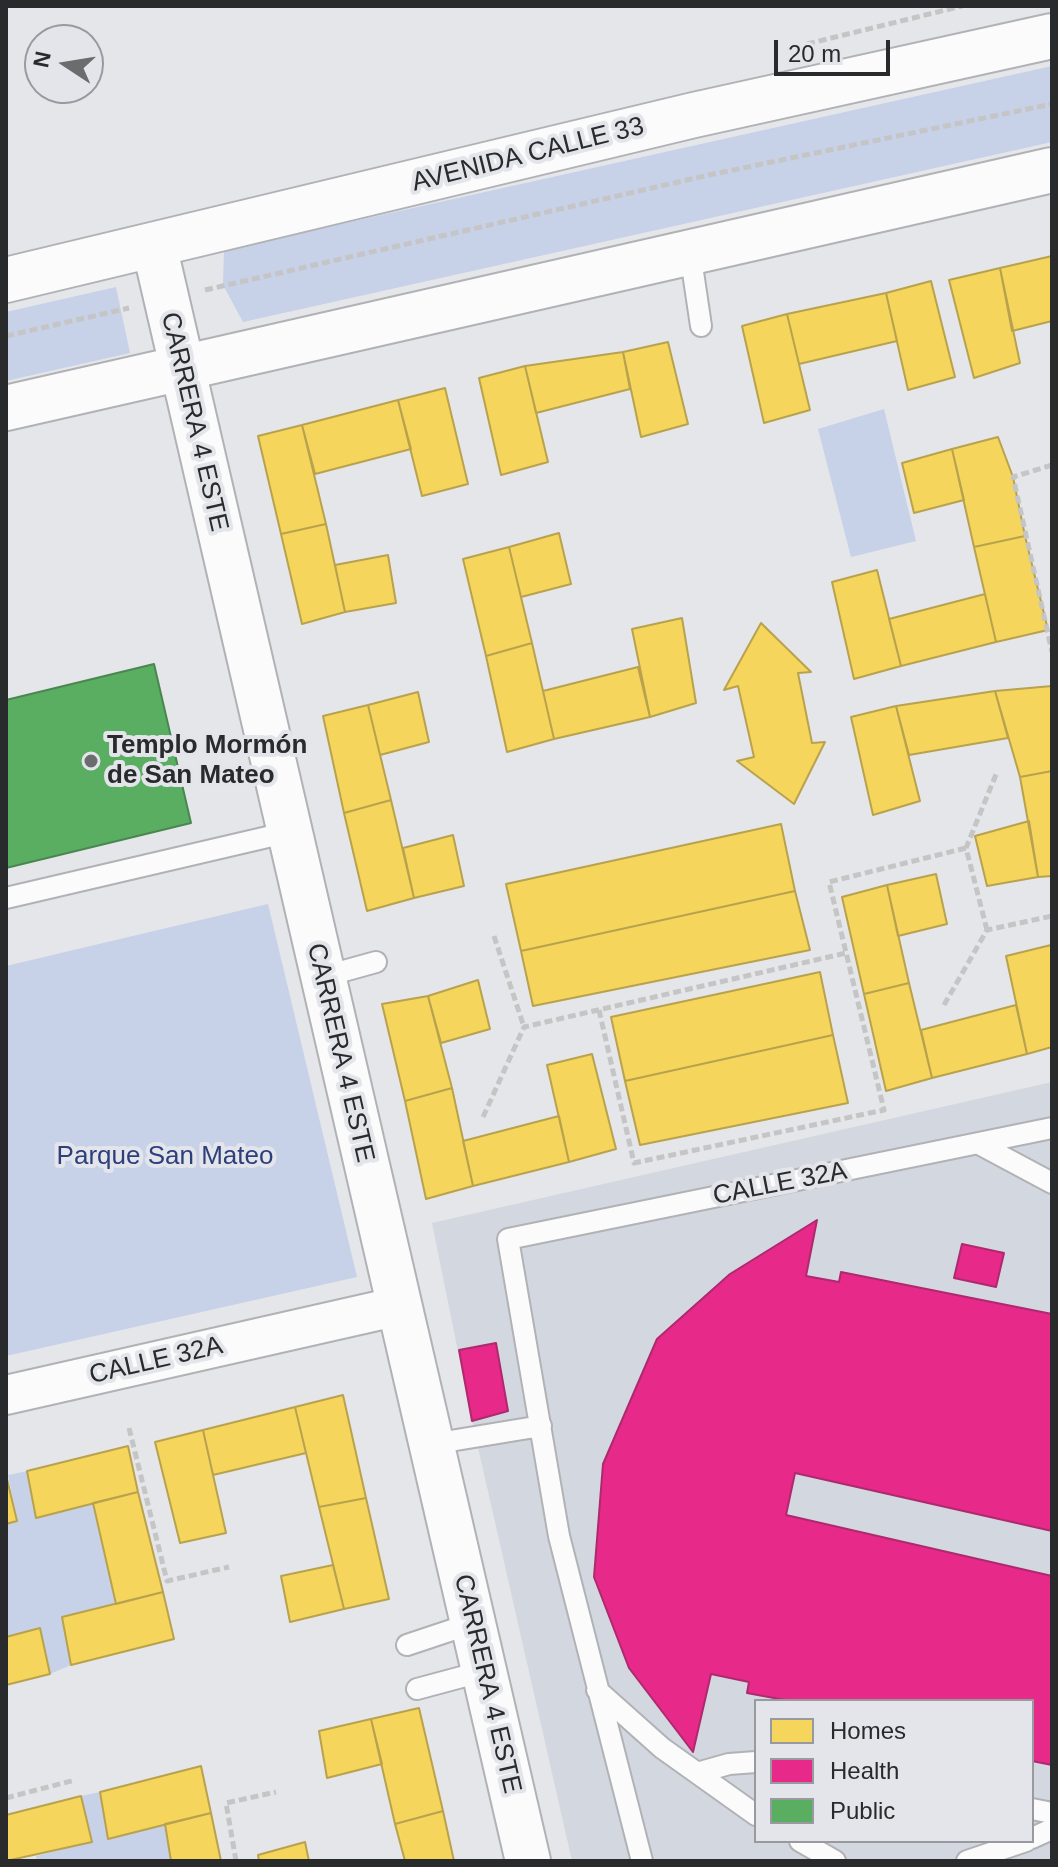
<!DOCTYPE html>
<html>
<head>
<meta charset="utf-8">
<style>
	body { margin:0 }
	#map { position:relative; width:1058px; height:1867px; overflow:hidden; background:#e5e6e9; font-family:Arial,sans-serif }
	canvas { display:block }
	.frame { position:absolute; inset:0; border:8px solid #292a2c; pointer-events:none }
	.legend { position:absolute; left:754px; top:1699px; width:280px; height:144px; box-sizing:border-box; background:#e3e5eb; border:2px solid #999a9f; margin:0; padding:10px 14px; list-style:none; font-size:24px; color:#292a2c }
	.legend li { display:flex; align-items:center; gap:16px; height:40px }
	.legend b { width:40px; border:2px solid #999a9f }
	.north { position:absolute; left:24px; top:24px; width:80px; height:80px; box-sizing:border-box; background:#e3e5eb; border:2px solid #999a9f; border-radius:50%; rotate:282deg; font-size:22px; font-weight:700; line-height:32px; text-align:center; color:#292a2c }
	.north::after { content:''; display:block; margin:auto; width:28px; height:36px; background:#6b6c6e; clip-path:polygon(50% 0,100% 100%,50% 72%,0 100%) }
	.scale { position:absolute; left:774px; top:40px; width:116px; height:36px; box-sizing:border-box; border:4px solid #292a2c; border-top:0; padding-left:10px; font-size:24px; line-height:28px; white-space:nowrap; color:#292a2c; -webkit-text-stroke:6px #e3e5eb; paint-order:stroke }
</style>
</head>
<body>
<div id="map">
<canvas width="1058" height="1867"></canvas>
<div class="frame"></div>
<ul class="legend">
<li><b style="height:22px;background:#f6d55c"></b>Homes</li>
<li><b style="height:22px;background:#e7298a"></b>Health</li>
<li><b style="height:22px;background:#5aae61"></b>Public</li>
</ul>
<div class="north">N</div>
<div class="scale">20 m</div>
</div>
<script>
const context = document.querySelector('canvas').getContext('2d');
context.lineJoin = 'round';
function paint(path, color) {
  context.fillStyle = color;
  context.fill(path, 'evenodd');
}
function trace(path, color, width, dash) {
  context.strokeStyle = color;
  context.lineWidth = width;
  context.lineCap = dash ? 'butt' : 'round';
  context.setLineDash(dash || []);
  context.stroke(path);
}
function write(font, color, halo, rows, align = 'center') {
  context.font = font + ' Arial,sans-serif';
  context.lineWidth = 8;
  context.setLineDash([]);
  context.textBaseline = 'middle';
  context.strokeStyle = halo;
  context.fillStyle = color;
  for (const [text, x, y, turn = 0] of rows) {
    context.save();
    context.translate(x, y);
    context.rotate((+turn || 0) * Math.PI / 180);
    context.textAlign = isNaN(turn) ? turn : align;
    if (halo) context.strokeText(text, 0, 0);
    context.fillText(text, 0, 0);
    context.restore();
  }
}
paint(new Path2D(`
	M 1052,1082 L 1052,1861 L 572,1861 L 472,1421 L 432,1223 ZM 756,1701 L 1032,1701 L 1032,1841 L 756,1841 Z`), '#d3d7df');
paint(new Path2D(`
	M 1052,66 L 1052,142 L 243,322 L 223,285 L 224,250 Z
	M 116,287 L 130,353 L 6,381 L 6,312 Z
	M 884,409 L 916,541 L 851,557 L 818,429 Z
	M 268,904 L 357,1277 L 6,1356 L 6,966 Z
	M 27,1471 L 36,1518 L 93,1503 L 116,1604 L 71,1665 L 50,1674 L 40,1628 L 6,1637 L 6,1524 L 17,1520 L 8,1475 Z
	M 100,1792 L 108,1838 L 165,1824 L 171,1861 L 37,1861 L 36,1856 L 91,1842 L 81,1796 Z`), '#c7d1e8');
const homes = new Path2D(`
	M 1052,256 L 1052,321 L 1012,331 L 1000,268 Z
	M 1000,268 L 1020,363 L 974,378 L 949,280 Z
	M 931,281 L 955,377 L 908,390 L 886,293 Z
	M 886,293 L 897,341 L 799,364 L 787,314 Z
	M 787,314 L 810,410 L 764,423 L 742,326 Z
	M 668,342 L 688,424 L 641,437 L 623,352 Z
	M 623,352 L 630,389 L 536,413 L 525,366 Z
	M 525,366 L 548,462 L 501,475 L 479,378 Z
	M 445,388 L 468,484 L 422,496 L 398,400 Z
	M 398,400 L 411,449 L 315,474 L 302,425 Z
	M 302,425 L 326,524 L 281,534 L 258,436 Z
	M 998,437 L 1013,477 L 1025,536 L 974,547 L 952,449 Z
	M 952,449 L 964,500 L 914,513 L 902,463 Z
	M 326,524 L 345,612 L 302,624 L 281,534 Z
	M 559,533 L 571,584 L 521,597 L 509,547 Z
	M 1025,536 L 1048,630 L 996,642 L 974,547 Z
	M 509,547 L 532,643 L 486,656 L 463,559 Z
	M 388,555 L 396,603 L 345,612 L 335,565 Z
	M 877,570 L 901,666 L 854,679 L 832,582 Z
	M 985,594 L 996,642 L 901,666 L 889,619 Z
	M 682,618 L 696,703 L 650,717 L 632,629 Z
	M 761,623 L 811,672 L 798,673 L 812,743 L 825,742 L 794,804 L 737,761 L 754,757 L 738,686 L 724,690 Z
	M 532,643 L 554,739 L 507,752 L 486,656 Z
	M 638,667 L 650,717 L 554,739 L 543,691 Z
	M 1052,686 L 1052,771 L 1020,777 L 995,691 Z
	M 995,691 L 1008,738 L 909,755 L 896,706 Z
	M 418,692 L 429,742 L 380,755 L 368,705 Z
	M 368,705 L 391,800 L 344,813 L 323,716 Z
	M 896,706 L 920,801 L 873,815 L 851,717 Z
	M 1052,771 L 1052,876 L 1038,877 L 1020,777 Z
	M 391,800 L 414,898 L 367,911 L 344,813 Z
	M 1029,821 L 1038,877 L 987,886 L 975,836 Z
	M 781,824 L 795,891 L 521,951 L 506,884 Z
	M 453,835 L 464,886 L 414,898 L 403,848 Z
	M 936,874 L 947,924 L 898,936 L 887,885 Z
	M 887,885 L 909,983 L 864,994 L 842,897 Z
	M 795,891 L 810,950 L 533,1006 L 521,951 Z
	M 1051,945 L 1052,1047 L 1027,1054 L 1006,956 Z
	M 820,972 L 833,1035 L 625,1081 L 611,1017 Z
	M 478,980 L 490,1029 L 441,1043 L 428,996 Z
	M 909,983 L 932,1078 L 886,1091 L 864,994 Z
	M 428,996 L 452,1088 L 405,1101 L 382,1004 Z
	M 1016,1005 L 1027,1054 L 932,1078 L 921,1030 Z
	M 833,1035 L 848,1103 L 640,1145 L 625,1081 Z
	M 592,1054 L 616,1149 L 569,1162 L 547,1065 Z
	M 452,1088 L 473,1186 L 426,1199 L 405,1101 Z
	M 559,1116 L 569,1162 L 473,1186 L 463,1141 Z
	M 343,1395 L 366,1498 L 319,1507 L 295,1407 Z
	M 295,1407 L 306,1453 L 213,1475 L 203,1430 Z
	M 203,1430 L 226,1533 L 180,1543 L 155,1442 Z
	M 128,1446 L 138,1492 L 36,1518 L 27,1471 Z
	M 6,1475 L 17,1521 L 6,1524 Z
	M 138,1492 L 163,1592 L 116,1604 L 93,1503 Z
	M 366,1498 L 389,1599 L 344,1609 L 319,1507 Z
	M 333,1565 L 344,1609 L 290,1622 L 281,1576 Z
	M 163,1592 L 174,1639 L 71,1665 L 62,1617 Z
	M 40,1628 L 50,1674 L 6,1685 L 6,1637 Z
	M 419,1708 L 443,1811 L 395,1824 L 371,1719 Z
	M 371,1719 L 382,1764 L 327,1778 L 319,1731 Z
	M 201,1766 L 211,1813 L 108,1839 L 100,1792 Z
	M 81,1796 L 92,1842 L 6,1861 L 6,1815 Z
	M 443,1811 L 454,1861 L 405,1861 L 395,1824 Z
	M 211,1813 L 221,1861 L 171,1861 L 165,1824 Z
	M 305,1842 L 309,1861 L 259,1861 L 258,1855 Z`);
paint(homes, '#f6d55c');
trace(homes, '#b8a24e', 2);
const health = new Path2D(`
	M 817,1220 L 806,1276 L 839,1282 L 841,1272 L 1052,1314 L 1052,1531 L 795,1473 L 786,1515 L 1052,1576 L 1052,1765 L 1032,1761 L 1032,1701 L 790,1701 L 747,1693 L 749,1682 L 711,1674 L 693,1752 L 629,1668 L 594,1577 L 603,1464 L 657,1339 L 730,1274 Z
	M 962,1244 L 1004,1253 L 996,1287 L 954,1278 Z
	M 496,1343 L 508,1411 L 472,1421 L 459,1350 Z`);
paint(health, '#e7298a');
trace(health, '#ae296e', 2);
const public = new Path2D(`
	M 154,664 L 191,823 L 6,868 L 6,700 Z`);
paint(public, '#5aae61');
trace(public, '#4b8651', 2);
const lane = new Path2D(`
	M 690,252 L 701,326
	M 6,898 L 289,832
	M 322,977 L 376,962
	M 979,1144 L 1052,1183
	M 432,1444 L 541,1426
	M 407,1645 L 473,1623
	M 417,1689 L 484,1671
	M 597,1690 L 662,1748 L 756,1815
	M 697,1773 L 729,1764 L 756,1762
	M 1032,1809 L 1052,1813
	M 1032,1838 L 1052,1829
	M 800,1841 L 835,1861
	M 642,1861 L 559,1536 L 508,1239 L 1052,1128
	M 967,1861 L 1026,1841`);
const street = new Path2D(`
	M 6,1395 L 399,1306`);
const secondary = new Path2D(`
	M 154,245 L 528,1861
	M 6,280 L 694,115 L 1052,36
	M 6,408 L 1052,170`);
trace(lane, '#b1b2b5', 24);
trace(street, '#b1b2b5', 42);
trace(secondary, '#b1b2b5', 48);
trace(new Path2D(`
	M 807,44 L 962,6
	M 205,290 L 709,175 L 1052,104
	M 6,336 L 129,308
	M 1052,465 L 1013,477 L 1052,652
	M 987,930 L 966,848 L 997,772
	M 494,936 L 524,1027
	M 944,1005 L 987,930 L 1052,916
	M 599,1010 L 634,1163 L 884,1110 L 829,882 L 966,848
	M 483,1117 L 524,1027 L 846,953
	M 129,1428 L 167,1581 L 229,1567
	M 6,1798 L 75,1780
	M 236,1861 L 226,1803 L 276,1792`), '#c5c5c6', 5, [8, 4]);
trace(lane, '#fbfbfc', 20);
trace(street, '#fbfbfc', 38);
trace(secondary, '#fbfbfc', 44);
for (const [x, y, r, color] of [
	[91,761,8,"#6b6c6e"]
]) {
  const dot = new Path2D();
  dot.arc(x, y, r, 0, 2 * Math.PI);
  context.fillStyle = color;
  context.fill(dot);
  trace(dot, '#e3e5eb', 3);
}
write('26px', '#292a2c', '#e3e5eb', [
	["AVENIDA CALLE 33",528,155,-14],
	["CARRERA 4 ESTE",194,422,77],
	["CARRERA 4 ESTE",340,1053,77],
	["CALLE 32A",780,1184,-11],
	["CALLE 32A",156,1361,-13],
	["CARRERA 4 ESTE",487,1684,77]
]);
write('bold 26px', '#292a2c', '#e3e5eb', [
	["Templo Mormón",107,746],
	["de San Mateo",107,776]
], 'left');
write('26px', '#2d407c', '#e3e5eb', [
	["Parque San Mateo",165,1157]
]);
</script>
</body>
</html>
